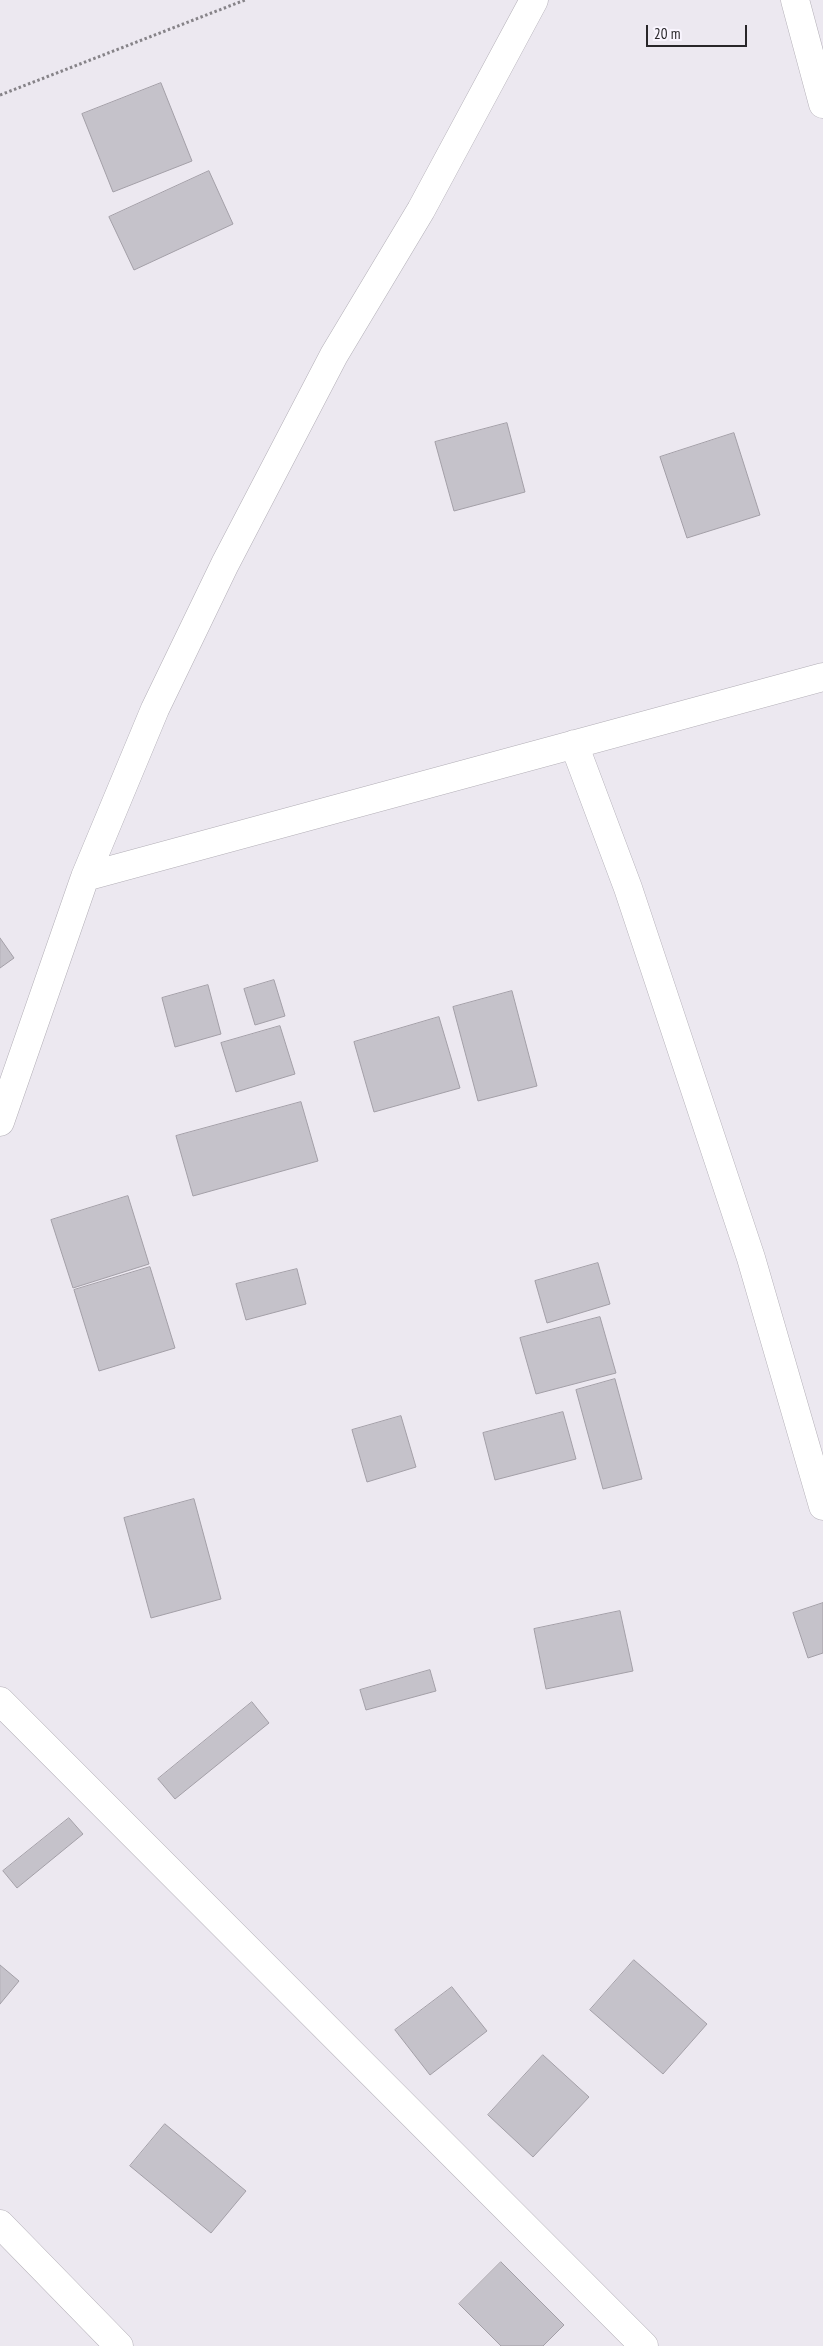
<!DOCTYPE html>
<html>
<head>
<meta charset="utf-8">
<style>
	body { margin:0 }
	#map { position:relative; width:823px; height:2346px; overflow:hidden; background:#ece8f0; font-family:"PT Sans Narrow",sans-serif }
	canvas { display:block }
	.scale { position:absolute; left:646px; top:25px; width:101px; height:22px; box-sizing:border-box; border:2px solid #282629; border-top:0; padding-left:6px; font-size:15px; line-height:18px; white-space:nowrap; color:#282629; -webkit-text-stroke:4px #f9f5fe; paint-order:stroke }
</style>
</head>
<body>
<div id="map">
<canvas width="823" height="2346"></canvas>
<div class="scale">20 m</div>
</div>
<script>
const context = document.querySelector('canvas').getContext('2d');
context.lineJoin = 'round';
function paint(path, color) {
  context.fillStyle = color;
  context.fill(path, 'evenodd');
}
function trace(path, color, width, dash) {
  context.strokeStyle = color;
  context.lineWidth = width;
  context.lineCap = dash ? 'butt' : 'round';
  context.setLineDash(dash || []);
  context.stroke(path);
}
const building = new Path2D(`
	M 161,83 L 192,161 L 113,192 L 82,114 Z
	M 209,171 L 233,224 L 134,270 L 109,217 Z
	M 507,423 L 525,492 L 454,511 L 435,442 Z
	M 734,433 L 760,515 L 687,538 L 660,457 Z
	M 0,938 L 14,958 L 0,968 Z
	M 274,980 L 285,1016 L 255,1025 L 244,989 Z
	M 208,985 L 221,1034 L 175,1047 L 162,998 Z
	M 512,991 L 537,1086 L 478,1101 L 453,1007 Z
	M 439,1017 L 460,1088 L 374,1112 L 354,1042 Z
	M 280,1026 L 295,1074 L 236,1092 L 221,1043 Z
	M 301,1102 L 318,1161 L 193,1196 L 176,1136 Z
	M 128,1196 L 149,1264 L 73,1288 L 51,1220 Z
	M 598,1263 L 610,1304 L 547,1323 L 535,1281 Z
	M 150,1267 L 175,1348 L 99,1371 L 74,1290 Z
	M 297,1269 L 306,1304 L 246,1320 L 236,1284 Z
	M 600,1317 L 616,1373 L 536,1394 L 520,1338 Z
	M 615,1379 L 642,1479 L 603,1489 L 576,1390 Z
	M 563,1412 L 576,1459 L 495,1480 L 483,1433 Z
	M 401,1416 L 416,1467 L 367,1482 L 352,1430 Z
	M 194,1499 L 221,1599 L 151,1618 L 124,1518 Z
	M 823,1603 L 823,1653 L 808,1658 L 793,1613 Z
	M 620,1611 L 633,1671 L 546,1689 L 534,1629 Z
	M 430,1670 L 436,1691 L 366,1710 L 360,1690 Z
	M 252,1702 L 269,1723 L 175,1799 L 158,1779 Z
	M 69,1818 L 83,1834 L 17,1888 L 3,1871 Z
	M 634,1960 L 707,2024 L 663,2074 L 590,2010 Z
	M 0,1965 L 19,1981 L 0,2004 Z
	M 452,1987 L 487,2031 L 430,2075 L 395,2030 Z
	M 543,2055 L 589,2097 L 533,2157 L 488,2115 Z
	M 165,2124 L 246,2191 L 211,2233 L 130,2166 Z
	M 501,2262 L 564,2325 L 543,2346 L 501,2346 L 459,2304 Z`);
paint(building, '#c5c2ca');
trace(building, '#a39fa7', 1);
const minor = new Path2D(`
	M 795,0 L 823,104
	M 574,744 L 628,888 L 751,1258 L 823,1506
	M 85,877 L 823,677
	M 0,1122 L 85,877 L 155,709 L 225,564 L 334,355 L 421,210 L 534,0
	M 0,1701 L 644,2346
	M 0,2224 L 119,2346`);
trace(minor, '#b2aeb6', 29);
trace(new Path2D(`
	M 0,95 L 245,0`), '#868388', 3, [2.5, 2.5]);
trace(minor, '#fff', 28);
</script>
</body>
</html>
